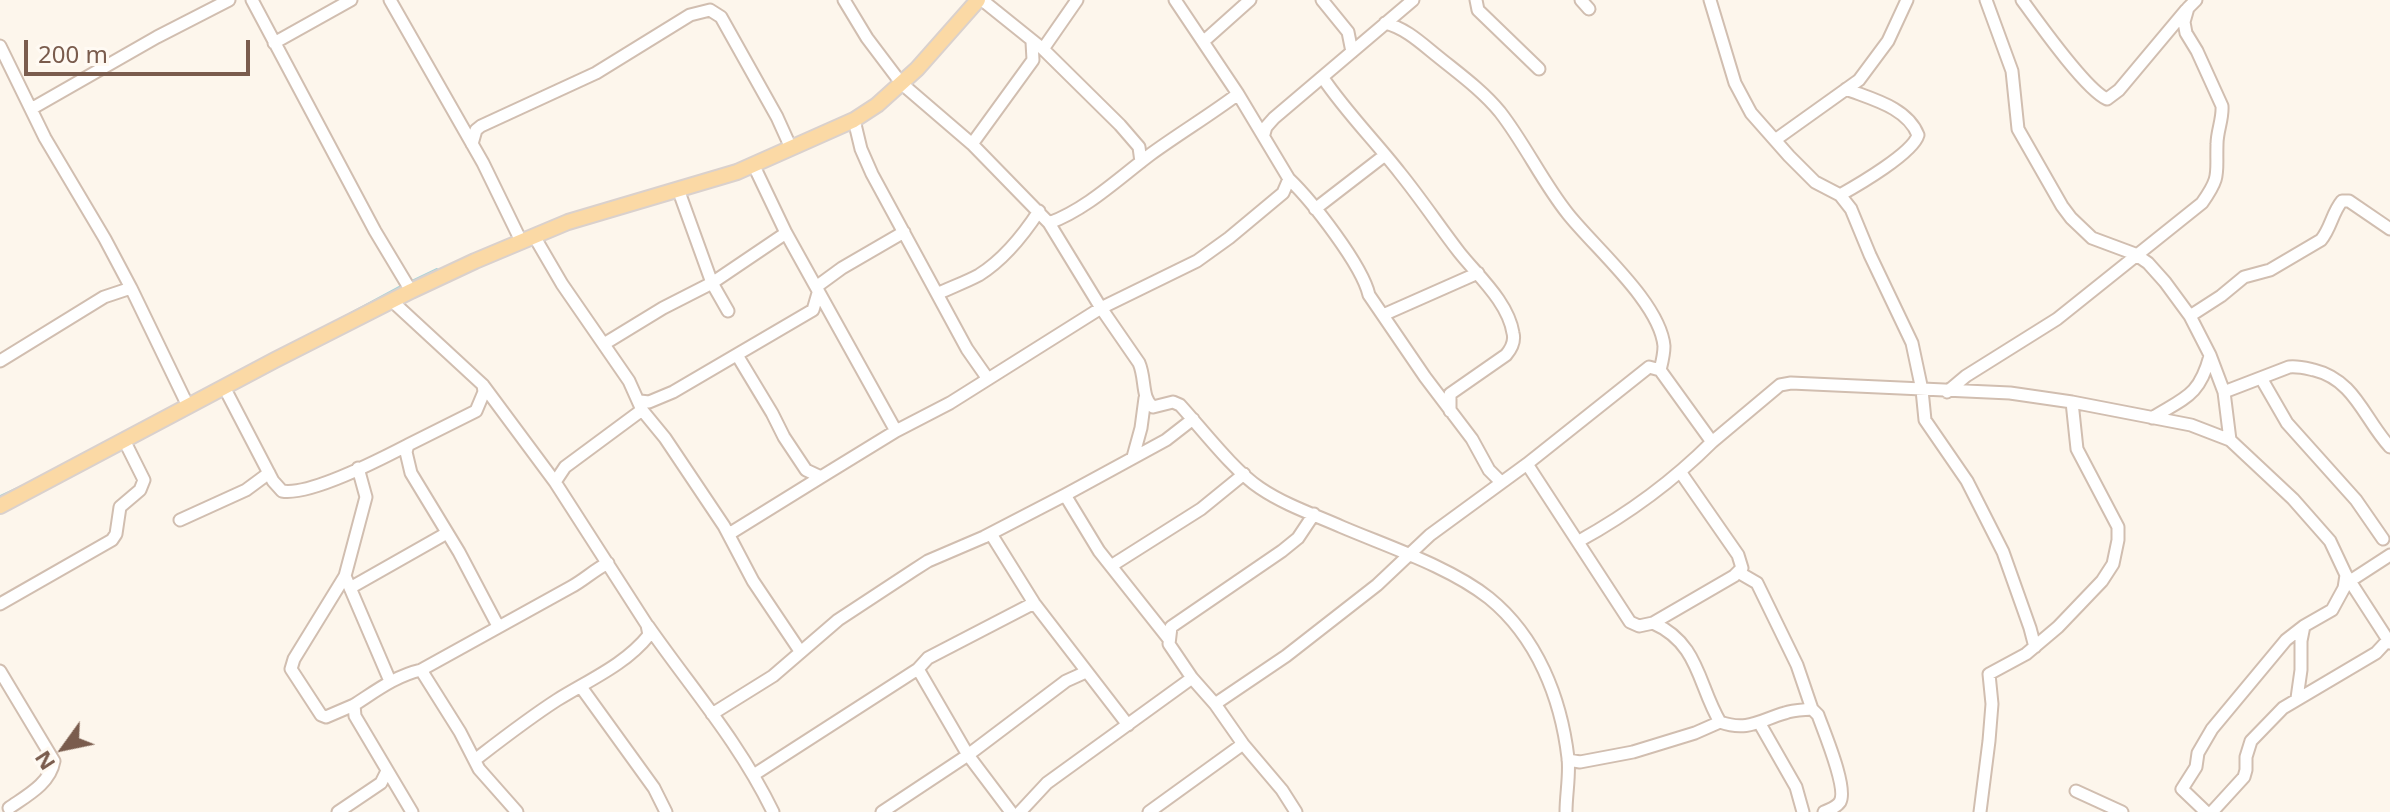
<!DOCTYPE html>
<html>
<head>
<meta charset="utf-8">
<style>
	body { margin:0 }
	#map { position:relative; width:2390px; height:812px; overflow:hidden; background:#fdf6ec; font-family:"Noto Sans",sans-serif }
	canvas { display:block }
	.north { position:absolute; left:24px; top:708px; width:80px; height:80px; -webkit-text-stroke:6px #fffaf3; paint-order:stroke; rotate:237deg; font-size:22px; font-weight:700; line-height:32px; text-align:center; color:#7a5c4d }
	.north::after { content:''; display:block; margin:auto; width:28px; height:36px; background:#7a5c4d; clip-path:polygon(50% 0,100% 100%,50% 72%,0 100%) }
	.scale { position:absolute; left:24px; top:40px; width:226px; height:36px; box-sizing:border-box; border:4px solid #7a5c4d; border-top:0; padding-left:10px; font-size:24px; line-height:28px; white-space:nowrap; color:#7a5c4d; -webkit-text-stroke:6px #fffaf3; paint-order:stroke }
</style>
</head>
<body>
<div id="map">
<canvas width="2390" height="812"></canvas>
<div class="north">N</div>
<div class="scale">200 m</div>
</div>
<script>
const context = document.querySelector('canvas').getContext('2d');
context.lineJoin = 'round';
function trace(path, color, width, dash) {
  context.strokeStyle = color;
  context.lineWidth = width;
  context.lineCap = dash ? 'butt' : 'round';
  context.setLineDash(dash || []);
  context.stroke(path);
}
trace(new Path2D(`
	M 412,281 L 437,269
	M 327,326 L 403,285
	M 0,496 L 39,478`), '#a5d3da', 2);
const minor = new Path2D(`
	M 252,0 L 375,231 L 411,291
	M 390,0 L 483,163 L 521,241
	M 844,0 L 867,38 L 901,83 L 972,144 L 1049,223 L 1101,308 L 1139,363 C 1146,379 1141,398 1153,407 L 1173,402 L 1180,405 C 1202,429 1234,471 1260,488 C 1285,505 1315,515 1342,527 C 1389,547 1450,567 1489,598 C 1537,637 1561,698 1568,758 C 1570,775 1566,794 1566,812
	M 982,0 L 1043,49 L 1120,125 L 1139,147 L 1141,162
	M 1322,0 L 1348,32 L 1352,52
	M 1476,0 L 1478,10 L 1539,69
	M 1581,0 L 1589,9
	M 1710,0 L 1735,83 L 1751,113 L 1789,156 L 1815,182 L 1840,195 L 1851,209 L 1870,255 L 1912,343 L 1922,390 L 1925,420 L 1967,481 L 2003,552 L 2030,628 L 2035,647
	M 1986,0 L 2012,71 L 2018,129 L 2062,206 L 2071,218 L 2092,238 L 2135,254 L 2148,263 L 2165,282 L 2190,316 L 2210,355 L 2224,392 L 2230,440 L 2293,499 L 2330,541 L 2346,575 L 2390,643
	M 2022,0 C 2038,22 2086,90 2107,99 L 2119,90 L 2186,10
	M 1385,23 C 1405,28 1420,42 1436,55 C 1458,73 1482,90 1500,112 C 1525,144 1543,183 1568,214 C 1595,248 1660,303 1664,346 C 1664,355 1662,362 1660,370
	M 1204,41 L 1250,0
	M 274,43 L 351,0
	M 0,46 L 45,138 L 105,239 L 131,288 L 188,406
	M 1043,49 L 1077,0
	M 1323,78 C 1346,112 1375,141 1400,173 C 1421,199 1439,226 1459,252 C 1478,276 1508,302 1513,333 C 1515,341 1512,348 1506,355 L 1450,394 L 1450,411
	M 31,109 L 157,37 L 229,0
	M 854,120 L 861,149 L 872,174 L 967,349 L 988,379
	M 1264,134 L 1266,127 L 1274,118 L 1413,0
	M 1775,140 L 1859,80 L 1888,41 L 1907,0
	M 472,144 L 476,130 L 481,126 L 596,73 L 690,15 L 710,10 L 721,17 L 777,117 L 791,148
	M 972,144 L 1033,60 L 1032,42
	M 753,164 L 786,233 L 896,431
	M 1289,179 C 1312,201 1362,265 1369,295 L 1425,377 L 1472,439 L 1489,470 L 1501,482
	M 678,189 L 712,283 L 728,311
	M 1840,195 C 1858,185 1913,153 1918,135 C 1907,107 1871,99 1846,89
	M 1315,209 L 1385,155
	M 1049,223 C 1087,209 1119,178 1151,154 C 1180,133 1210,115 1238,94
	M 534,236 L 562,284 L 629,381 L 642,410 L 665,438 L 724,526 L 753,581 L 800,651
	M 816,287 L 842,268 L 904,232
	M 939,293 C 952,287 966,282 979,275 C 1003,260 1024,234 1039,211
	M 392,301 L 483,385 L 555,482 L 647,625 L 649,635 C 625,665 589,680 557,700 C 529,718 502,739 476,759
	M 1383,315 L 1478,273
	M 2190,316 L 2221,296 L 2244,277 L 2270,270 L 2321,240 C 2331,228 2332,213 2342,201 L 2349,201 L 2390,229
	M 604,344 L 663,308 L 712,283 L 786,233
	M 737,355 L 772,413 L 784,437 L 806,470 L 821,477 L 896,431 L 950,403 L 1101,308 L 1197,261 L 1229,238 L 1283,193 L 1289,179 L 1238,94 L 1175,0
	M 0,361 L 104,297 L 131,288
	M 2261,378 L 2287,423 L 2356,500 L 2383,539
	M 483,385 L 484,392 L 476,411 L 408,445 L 406,452 L 411,473 L 459,552 L 498,626
	M 224,387 L 273,481 L 282,491 C 310,496 381,459 408,445
	M 1947,392 L 1966,376 L 2057,319 L 2202,203 C 2221,176 2216,175 2217,144 C 2217,131 2223,119 2222,106 L 2197,51 L 2186,33 L 2184,22 L 2188,8 L 2196,0
	M 2224,392 L 2289,367 C 2298,366 2305,368 2314,370 C 2355,380 2364,419 2390,447
	M 640,401 L 649,402 L 673,392 L 813,310 L 818,293
	M 2152,418 C 2186,397 2199,396 2210,356
	M 1133,457 L 1141,428 L 1145,398
	M 1527,464 L 1630,622 L 1639,626 L 1653,623 L 1734,576 L 1742,568 L 1738,555 L 1681,473
	M 555,482 L 565,467 L 642,410
	M 1065,495 L 1099,551 L 1168,638
	M 180,520 L 246,490 L 269,473
	M 729,534 L 821,477
	M 991,534 L 1034,603 L 1128,725
	M 1579,541 C 1628,514 1672,482 1712,442
	M 1111,566 L 1201,509 L 1244,474
	M 1738,572 L 1757,583 L 1797,665 L 1812,709
	M 345,576 L 390,681
	M 2350,581 L 2390,555
	M 350,588 L 447,533
	M 0,604 L 112,540 L 116,534 L 120,507 L 140,490 L 144,480 L 124,440
	M 1653,623 C 1699,643 1698,685 1720,722 C 1748,732 1760,720 1785,713 C 1793,710 1803,710 1812,709 L 1818,715 C 1824,732 1848,788 1840,802 C 1836,808 1830,809 1824,812
	M 648,626 C 692,689 739,742 773,812
	M 918,669 L 968,755 L 1011,812
	M 421,670 L 460,732 L 479,769 L 517,812
	M 0,671 L 54,761 C 50,784 26,796 9,808
	M 581,687 L 654,788 L 666,812
	M 2297,698 L 2301,670 L 2301,641 L 2304,626
	M 1215,704 L 1192,678 L 1169,644 L 1171,627 L 1282,551 L 1298,538 L 1314,514
	M 354,705 L 326,717 L 321,715 L 291,669 L 294,659 L 345,576 L 366,497 L 358,468
	M 712,714 L 773,676 L 838,620 L 914,570 L 928,561 L 984,537 L 1065,495 L 1166,440 L 1193,419
	M 1760,724 L 1796,787 L 1803,812
	M 1568,760 L 1580,762 L 1633,752 L 1695,733 L 1720,722
	M 755,774 L 918,669 L 928,658 L 1034,603
	M 2076,791 L 2122,812
	M 338,812 L 381,783 L 387,771
	M 412,812 L 355,716 L 354,705 C 376,691 395,676 421,670 C 471,642 521,615 571,587 C 584,580 594,570 608,563
	M 882,812 L 968,755 L 1066,681 L 1086,672
	M 1020,812 L 1047,783 L 1192,678
	M 1149,812 L 1243,744
	M 1296,812 L 1282,790 L 1243,744 L 1215,704 L 1286,656 L 1377,585 L 1430,535 L 1527,464 L 1649,367 L 1660,370 L 1712,442 L 1780,385 L 1791,383 L 2010,393 L 2072,402 L 2191,425 L 2230,440
	M 1980,812 L 1989,741 L 1992,704 L 1989,674 L 2026,654 L 2058,627 L 2102,581 L 2113,564 L 2118,540 L 2118,527 L 2077,449 L 2072,402
	M 2206,812 L 2182,789 L 2196,767 L 2198,753 L 2212,729 L 2286,640 L 2304,626 L 2332,610 L 2344,588 L 2346,575
	M 2212,812 L 2244,777 L 2246,770 L 2246,757 L 2251,741 L 2283,708 L 2376,653 L 2388,640`);
const major = new Path2D(`
	M 0,506 L 275,360 L 411,291 L 475,261 L 568,222 L 737,172 L 854,120 L 877,105 L 917,69 L 978,0`);
trace(minor, '#d1beb0', 15);
trace(major, '#dad1cd', 18);
trace(minor, '#fff', 11);
trace(major, '#fbd9a5', 14);
</script>
</body>
</html>
